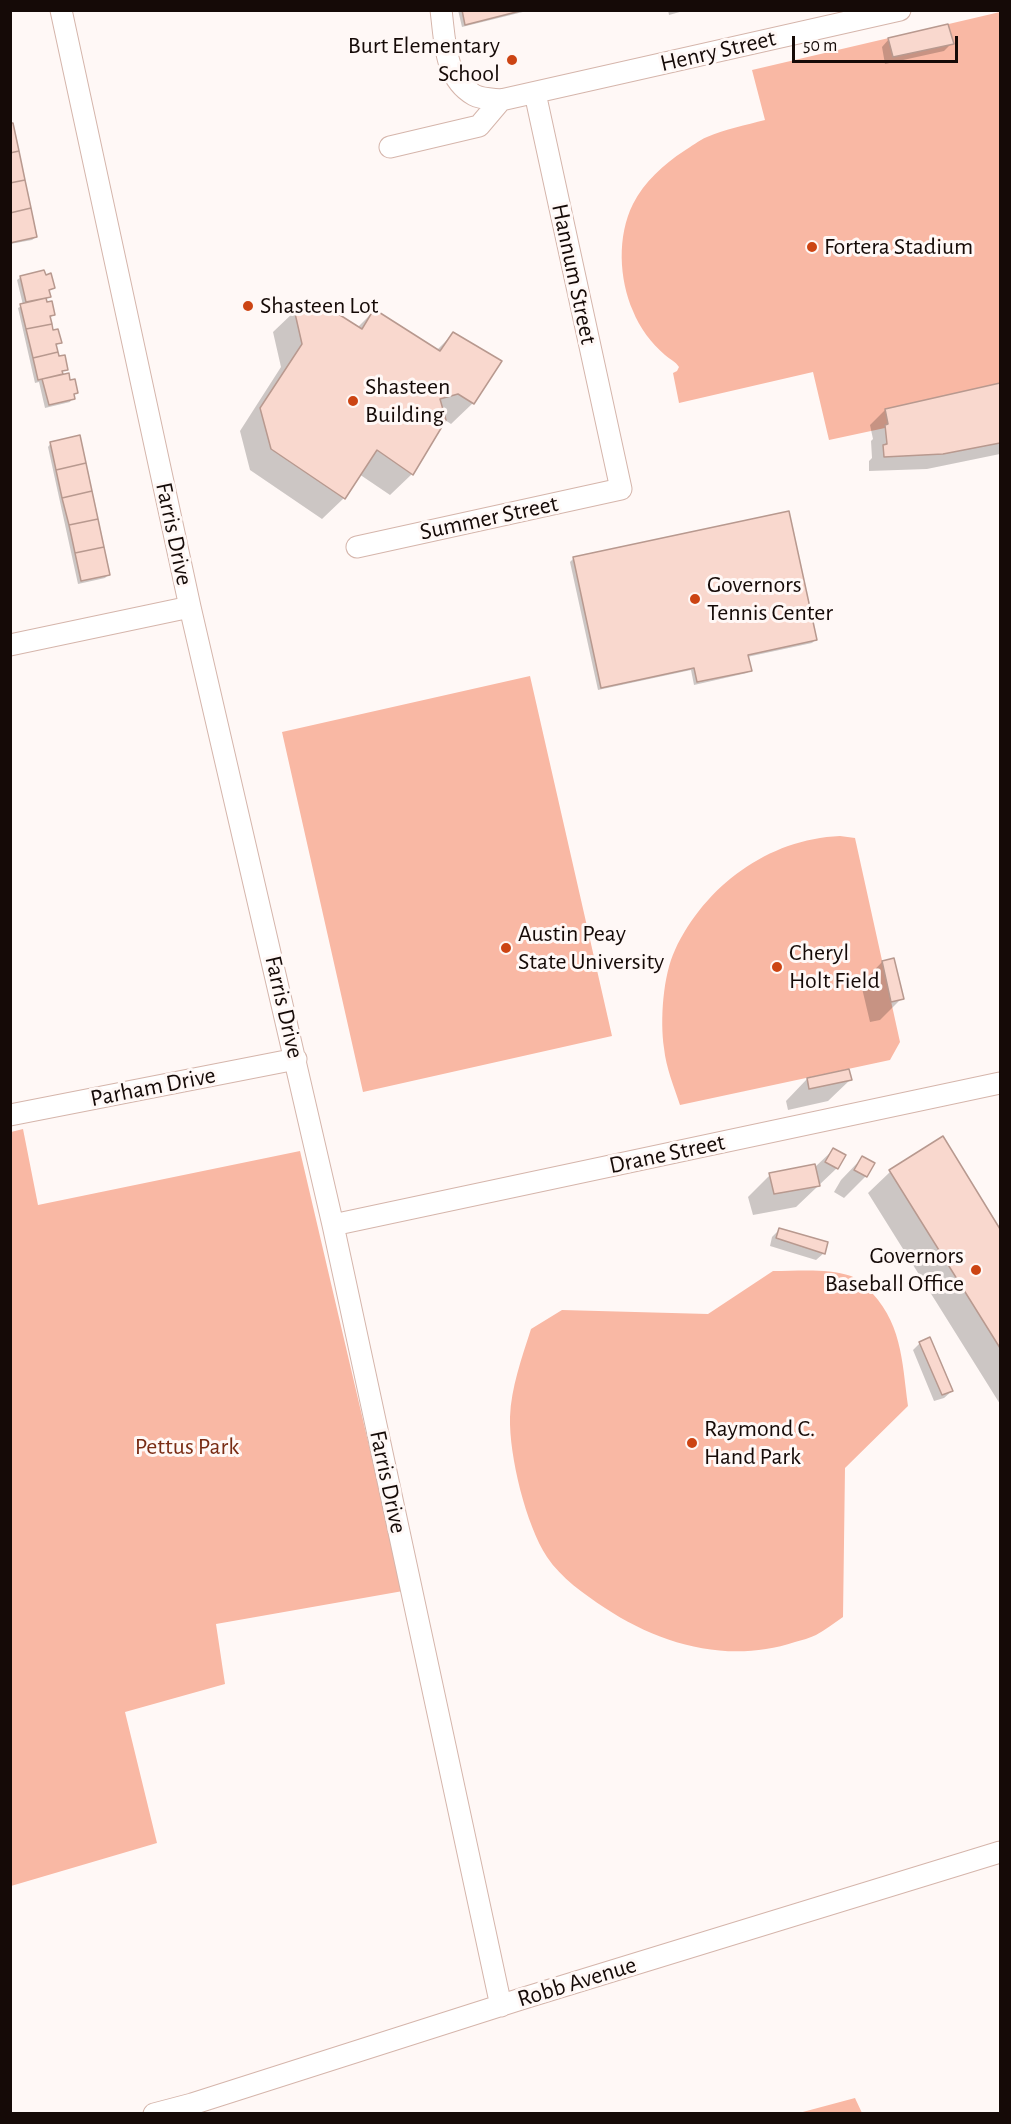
<!DOCTYPE html>
<html>
<head>
<meta charset="utf-8">
<style>
	body { margin:0 }
	#map { position:relative; width:1011px; height:2124px; overflow:hidden; background:#fff8f6; font-family:"Alegreya Sans",sans-serif }
	canvas { display:block }
	.frame { position:absolute; inset:0; border:12px solid #150a07; pointer-events:none }
	.scale { position:absolute; left:792px; top:36px; width:166px; height:27px; box-sizing:border-box; border:3px solid #150a07; border-top:0; padding-left:8px; font-size:18px; line-height:21px; white-space:nowrap; color:#150a07; -webkit-text-stroke:4px #fff8f6; paint-order:stroke }
</style>
</head>
<body>
<div id="map">
<canvas width="1011" height="2124"></canvas>
<div class="frame"></div>
<div class="scale">50 m</div>
</div>
<script>
const context = document.querySelector('canvas').getContext('2d');
context.lineJoin = 'round';
function paint(path, color) {
  context.fillStyle = color;
  context.fill(path, 'evenodd');
}
function trace(path, color, width, dash) {
  context.strokeStyle = color;
  context.lineWidth = width;
  context.lineCap = dash ? 'butt' : 'round';
  context.setLineDash(dash || []);
  context.stroke(path);
}
function write(font, color, halo, rows, align = 'center') {
  context.font = font + ' "Alegreya Sans",sans-serif';
  context.lineWidth = 6;
  context.setLineDash([]);
  context.textBaseline = 'middle';
  context.strokeStyle = halo;
  context.fillStyle = color;
  for (const [text, x, y, turn = 0] of rows) {
    context.save();
    context.translate(x, y);
    context.rotate((+turn || 0) * Math.PI / 180);
    context.textAlign = isNaN(turn) ? turn : align;
    if (halo) context.strokeText(text, 0, 0);
    context.fillText(text, 0, 0);
    context.restore();
  }
}
paint(new Path2D(`
	M 1000,12 L 1000,443 L 943,454 L 884,457 L 883,445 L 887,443 L 885,428 L 829,440 L 813,372 L 679,403 L 673,373 L 677,371 L 679,367 C 675,361 671,360 665,355 C 652,344 639,327 633,311 C 619,279 617,236 633,204 C 644,182 664,164 684,151 C 691,147 699,140 707,137 C 725,129 746,125 765,120 L 752,70 Z
	M 530,676 L 612,1036 L 363,1092 L 282,732 Z
	M 840,836 L 855,838 L 900,1042 L 890,1060 L 680,1105 C 674,1087 666,1068 664,1048 C 660,1020 663,975 675,950 C 705,886 768,839 840,836 Z
	M 23,1129 L 38,1205 L 300,1151 L 403,1591 L 216,1624 L 225,1684 L 125,1712 L 157,1843 L 11,1886 L 11,1132 Z
	M 773,1271 C 799,1271 827,1268 851,1276 C 857,1278 861,1283 866,1287 C 902,1320 902,1361 908,1406 L 845,1468 L 843,1617 C 834,1623 825,1630 816,1635 C 810,1638 802,1640 795,1642 C 729,1664 661,1645 605,1608 C 584,1594 561,1578 547,1557 C 526,1525 509,1456 510,1417 C 511,1388 522,1357 531,1329 L 562,1310 L 708,1314 Z
	M 855,2098 L 862,2113 L 799,2113 Z`), '#f9b8a4');
paint(new Path2D(`
	M 458,10 L 531,10 L 462,27 Z
	M 668,10 L 687,10 L 669,15 Z
	M 889,39 L 952,43 L 944,51 L 885,64 L 882,47 Z
	M 10,120 L 36,237 L 32,240 L 10,244 Z
	M 21,277 L 53,288 L 48,292 L 49,296 L 46,300 L 53,315 L 50,318 L 52,332 L 60,343 L 55,346 L 56,352 L 66,369 L 61,373 L 62,376 L 69,382 L 76,392 L 70,402 L 45,408 L 39,382 L 35,383 L 18,308 L 23,305 L 17,280 Z
	M 295,311 L 357,328 L 374,311 L 437,350 L 453,334 L 473,403 L 451,424 L 445,420 L 412,474 L 390,495 L 359,474 L 344,498 L 322,519 L 250,470 L 240,431 L 281,367 L 273,332 Z
	M 1000,385 L 1000,454 L 927,469 L 869,471 L 869,461 L 872,458 L 871,441 L 873,439 L 870,425 L 885,410 Z
	M 51,443 L 109,574 L 105,578 L 78,584 L 48,447 Z
	M 574,558 L 815,640 L 812,643 L 747,657 L 750,670 L 747,673 L 694,685 L 691,670 L 598,690 L 570,562 Z
	M 882,962 L 902,998 L 880,1020 L 870,1022 L 861,984 Z
	M 807,1079 L 850,1080 L 828,1101 L 788,1110 L 786,1101 Z
	M 942,1138 L 1000,1231 L 1000,1404 L 868,1193 L 890,1172 Z
	M 833,1150 L 837,1168 L 796,1207 L 753,1215 L 748,1197 L 770,1175 L 814,1168 Z
	M 862,1158 L 866,1176 L 844,1198 L 834,1192 L 841,1180 Z
	M 780,1229 L 824,1253 L 816,1260 L 770,1246 L 772,1237 Z
	M 920,1343 L 952,1391 L 944,1398 L 934,1401 L 913,1350 Z`), '#0003');
const building = new Path2D(`
	M 462,10 L 524,10 L 465,25 Z
	M 948,24 L 954,44 L 893,57 L 888,38 Z
	M 10,123 L 13,123 L 19,151 L 10,153 Z
	M 19,151 L 25,180 L 10,183 L 10,153 Z
	M 25,180 L 31,208 L 10,213 L 10,183 Z
	M 31,208 L 37,237 L 10,243 L 10,213 Z
	M 44,270 L 46,275 L 51,273 L 55,288 L 49,290 L 51,297 L 26,302 L 20,276 Z
	M 46,298 L 47,302 L 52,301 L 55,315 L 50,316 L 52,324 L 26,329 L 20,304 Z
	M 321,303 L 362,329 L 374,309 L 440,351 L 453,332 L 502,361 L 474,404 L 458,394 L 440,399 L 446,420 L 413,475 L 377,450 L 345,499 L 271,449 L 260,408 L 302,344 L 294,309 Z
	M 52,324 L 53,330 L 58,329 L 62,343 L 56,344 L 58,352 L 33,358 L 26,329 Z
	M 58,352 L 59,356 L 65,355 L 68,370 L 62,371 L 63,374 L 38,380 L 33,358 Z
	M 69,373 L 70,380 L 75,379 L 78,393 L 74,394 L 75,399 L 49,405 L 42,379 Z
	M 1000,383 L 1000,443 L 943,454 L 884,457 L 883,445 L 887,444 L 885,425 L 888,424 L 885,409 Z
	M 80,435 L 86,463 L 56,470 L 50,442 Z
	M 86,463 L 92,491 L 62,498 L 56,470 Z
	M 92,491 L 98,519 L 69,525 L 62,498 Z
	M 789,511 L 817,640 L 748,655 L 752,671 L 697,682 L 694,668 L 601,688 L 573,557 Z
	M 98,519 L 104,547 L 75,553 L 69,525 Z
	M 104,547 L 110,575 L 81,581 L 75,553 Z
	M 894,958 L 904,999 L 891,1002 L 882,961 Z
	M 849,1069 L 852,1080 L 809,1089 L 807,1078 Z
	M 943,1136 L 1000,1229 L 1000,1348 L 889,1170 Z
	M 833,1148 L 846,1155 L 838,1169 L 825,1162 Z
	M 862,1156 L 875,1163 L 867,1177 L 854,1170 Z
	M 815,1164 L 820,1186 L 774,1194 L 769,1173 Z
	M 779,1228 L 828,1242 L 825,1254 L 776,1238 Z
	M 930,1337 L 953,1391 L 942,1395 L 919,1342 Z`);
paint(building, '#f9d8ce');
trace(building, '#b8998f', 1.5);
const street = new Path2D(`
	M 61,10 L 190,607 L 333,1225 L 501,2006
	M 441,10 C 445,40 444,78 474,95 C 481,99 493,99 501,100 L 900,10
	M 390,147 L 479,126 L 501,100
	M 357,547 L 621,489 L 535,93
	M 10,645 L 190,607
	M 10,1115 L 296,1059
	M 333,1225 L 1000,1083
	M 154,2114 L 192,2104 L 521,1999 L 1000,1852`);
trace(street, '#d5b5ab', 23);
trace(street, '#fff', 21);
for (const [x, y, r, color] of [
	[512,60,6,"#cc4413"],
	[812,247,6,"#cc4413"],
	[248,306,6,"#cc4413"],
	[353,401,6,"#cc4413"],
	[695,599,6,"#cc4413"],
	[506,948,6,"#cc4413"],
	[777,967,6,"#cc4413"],
	[976,1270,6,"#cc4413"],
	[692,1443,6,"#cc4413"]
]) {
  const dot = new Path2D();
  dot.arc(x, y, r, 0, 2 * Math.PI);
  context.fillStyle = color;
  context.fill(dot);
  trace(dot, '#fff8f6', 2);
}
write('24px', '#150a07', '#fff8f6', [
	["Burt Elementary",500,46,"right"],
	["School",500,74,"right"],
	["Fortera Stadium",824,247],
	["Shasteen Lot",260,306],
	["Shasteen",365,387],
	["Building",365,415],
	["Governors",707,585],
	["Tennis Center",707,613],
	["Austin Peay",518,934],
	["State University",518,962],
	["Cheryl",789,953],
	["Holt Field",789,981],
	["Governors",964,1256,"right"],
	["Baseball Office",964,1284,"right"],
	["Raymond C.",704,1429],
	["Hand Park",704,1457]
], 'left');
write('24px', '#150a07', '#fff8f6', [
	["Henry Street",718,51,-13],
	["Hannum Street",574,274,78],
	["Summer Street",489,518,-12],
	["Farris Drive",174,534,78],
	["Farris Drive",284,1007,77],
	["Parham Drive",153,1087,-11],
	["Drane Street",667,1154,-12],
	["Farris Drive",388,1482,78],
	["Robb Avenue",577,1982,-17]
]);
write('24px', '#792c14', '#fff8f6', [
	["Pettus Park",187,1447]
]);
</script>
</body>
</html>
